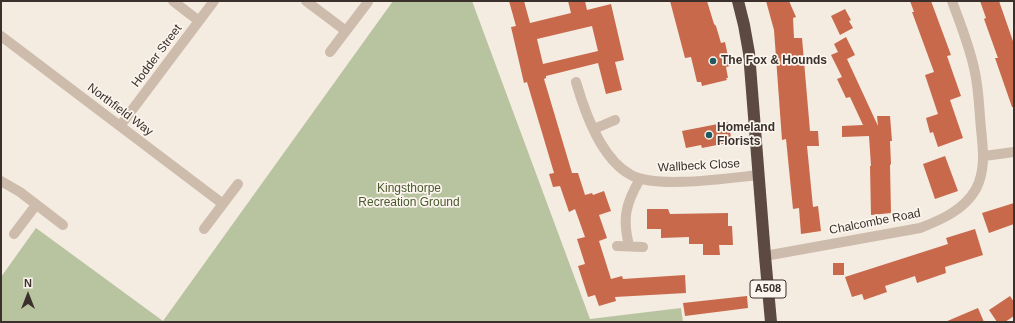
<!DOCTYPE html>
<html>
<head>
<meta charset="utf-8">
<style>
	body { margin:0 }
	#map { position:relative; width:1015px; height:323px; overflow:hidden; background:#f4ebe1; font-family:Helvetica,sans-serif }
	canvas { display:block }
	.frame { position:absolute; inset:0; border:2px solid #3b302b; pointer-events:none }
	.north { position:absolute; left:8px; top:275px; width:40px; height:40px; -webkit-text-stroke:3px #fbf5ee; paint-order:stroke; rotate:0deg; font-size:11px; font-weight:700; line-height:16px; text-align:center; color:#3b302b }
	.north::after { content:''; display:block; margin:auto; width:14px; height:18px; background:#3b302b; clip-path:polygon(50% 0,100% 100%,50% 72%,0 100%) }
</style>
</head>
<body>
<div id="map">
<canvas width="1015" height="323"></canvas>
<div class="frame"></div>
<div class="north">N</div>
</div>
<script>
const context = document.querySelector('canvas').getContext('2d');
context.lineJoin = 'round';
function paint(path, color) {
  context.fillStyle = color;
  context.fill(path, 'evenodd');
}
function trace(path, color, width, dash) {
  context.strokeStyle = color;
  context.lineWidth = width;
  context.lineCap = dash ? 'butt' : 'round';
  context.setLineDash(dash || []);
  context.stroke(path);
}
function write(font, color, halo, rows, align = 'center') {
  context.font = font + ' Helvetica,sans-serif';
  context.lineWidth = 3.5;
  context.setLineDash([]);
  context.textBaseline = 'middle';
  context.strokeStyle = halo;
  context.fillStyle = color;
  for (const [text, x, y, turn = 0] of rows) {
    context.save();
    context.translate(x, y);
    context.rotate((+turn || 0) * Math.PI / 180);
    context.textAlign = isNaN(turn) ? turn : align;
    if (halo) context.strokeText(text, 0, 0);
    context.fillText(text, 0, 0);
    context.restore();
  }
}
paint(new Path2D(`
	M 393,1 L 472,1 L 590,319 L 681,308 L 683,322 L 1,322 L 1,277 L 36,228 L 163,321 Z`), '#b8c4a0');
paint(new Path2D(`
	M 509,1 L 524,1 L 530,23 L 571,13 L 568,1 L 585,1 L 587,10 L 611,4 L 624,60 L 615,62 L 622,90 L 606,94 L 598,63 L 546,76 L 546,78 L 544,79 L 572,173 L 578,173 L 585,195 L 592,193 L 593,195 L 604,191 L 611,211 L 599,215 L 607,238 L 599,241 L 611,279 L 622,276 L 623,279 L 685,275 L 686,293 L 615,297 L 616,301 L 599,306 L 595,295 L 588,297 L 578,266 L 585,264 L 577,239 L 585,237 L 575,209 L 569,212 L 560,186 L 553,187 L 549,174 L 554,173 L 527,82 L 524,83 L 511,27 L 516,26 ZM 592,26 L 598,51 L 543,64 L 537,39 Z
	M 670,1 L 707,1 L 714,24 L 716,26 L 721,43 L 725,42 L 730,66 L 726,67 L 728,78 L 726,78 L 727,80 L 702,86 L 701,82 L 697,82 L 691,57 L 685,58 Z
	M 766,1 L 789,1 L 796,17 L 793,18 L 794,38 L 802,38 L 810,131 L 818,131 L 819,146 L 807,146 L 813,207 L 818,206 L 821,231 L 801,234 L 799,208 L 793,209 L 786,139 L 782,140 L 774,30 Z
	M 910,1 L 931,1 L 951,55 L 947,56 L 961,96 L 950,100 L 963,138 L 938,147 L 933,132 L 930,133 L 926,118 L 938,114 L 925,75 L 934,72 L 912,12 L 914,12 Z
	M 980,1 L 999,1 L 1014,44 L 1014,107 L 1012,107 L 995,58 L 998,58 L 984,19 L 986,18 Z
	M 845,9 L 851,20 L 849,21 L 853,28 L 840,35 L 831,16 Z
	M 846,37 L 855,55 L 847,59 L 878,126 L 877,116 L 890,116 L 892,141 L 890,141 L 891,164 L 890,165 L 891,213 L 871,215 L 870,166 L 871,166 L 869,136 L 842,137 L 842,126 L 863,125 L 850,97 L 846,98 L 837,79 L 842,77 L 831,55 L 838,52 L 834,44 Z
	M 728,122 L 732,142 L 702,148 L 701,145 L 686,148 L 682,131 Z
	M 945,156 L 958,191 L 935,199 L 923,164 Z
	M 1014,203 L 1014,224 L 989,233 L 982,213 Z
	M 647,209 L 668,209 L 670,214 L 728,213 L 728,226 L 732,226 L 733,245 L 719,245 L 720,255 L 703,255 L 703,244 L 689,244 L 689,237 L 661,238 L 661,229 L 647,229 Z
	M 975,229 L 983,255 L 945,267 L 946,273 L 917,283 L 915,276 L 885,286 L 887,292 L 864,300 L 862,294 L 852,297 L 845,277 L 948,244 L 946,238 Z
	M 833,263 L 844,263 L 844,275 L 833,275 Z
	M 747,296 L 748,308 L 685,316 L 683,303 Z
	M 1010,296 L 1014,302 L 1014,316 L 1005,322 L 997,322 L 989,310 Z
	M 978,308 L 984,322 L 945,322 Z`), '#c8694b');
trace(new Path2D(`
	M 173,1 L 199,21
	M 306,1 L 346,31
	M 1,36 L 223,204
	M 330,52 L 368,2
	M 576,82 C 585,113 601,159 631,175 C 656,189 729,178 759,175
	M 120,126 L 214,1
	M 594,129 L 615,120
	M 984,156 L 1014,152
	M 1,181 L 20,192 L 63,225
	M 204,229 L 238,184
	M 14,234 L 36,205
	M 629,245 C 622,218 626,203 640,179
	M 617,246 L 643,247
	M 765,256 L 920,228 C 941,220 964,210 976,189 C 986,169 983,149 981,129 C 979,108 979,88 974,68 C 969,45 960,23 952,1`), '#cdbbac', 10);
trace(new Path2D(`
	M 738,1 L 744,25 L 749,53 L 765,256 L 771,322`), '#5c4a42', 12);
for (const [x, y, r, color] of [
	[713,61,4,"#1f5a5e"],
	[709,135,4,"#1f5a5e"]
]) {
  const dot = new Path2D();
  dot.arc(x, y, r, 0, 2 * Math.PI);
  context.fillStyle = color;
  context.fill(dot);
  trace(dot, '#fbf5ee', 1.5);
}
for (const [x, y, w] of [
	[768,289,36]
]) {
  const box = new Path2D();
  box.roundRect(x - w / 2, y - 9, w, 18, 3);
  context.fillStyle = '#fbf5ee';
  context.fill(box);
  trace(box, '#3b302b', 1);
}
write('bold 11px', '#3b302b', null, [
	["A508",768,289]
]);
write('12px', '#3b302b', '#fbf5ee', [
	["Hodder Street",157,56,-53],
	["Northfield Way",120,110,37],
	["Wallbeck Close",699,166,-3],
	["Chalcombe Road",875,222,-11]
]);
write('bold 12px', '#3b302b', '#fbf5ee', [
	["The Fox & Hounds",721,61],
	["Homeland",717,128],
	["Florists",717,142]
], 'left');
write('12px', '#4a5a2e', '#fbf5ee', [
	["Kingsthorpe",409,189],
	["Recreation Ground",409,203]
]);
</script>
</body>
</html>
